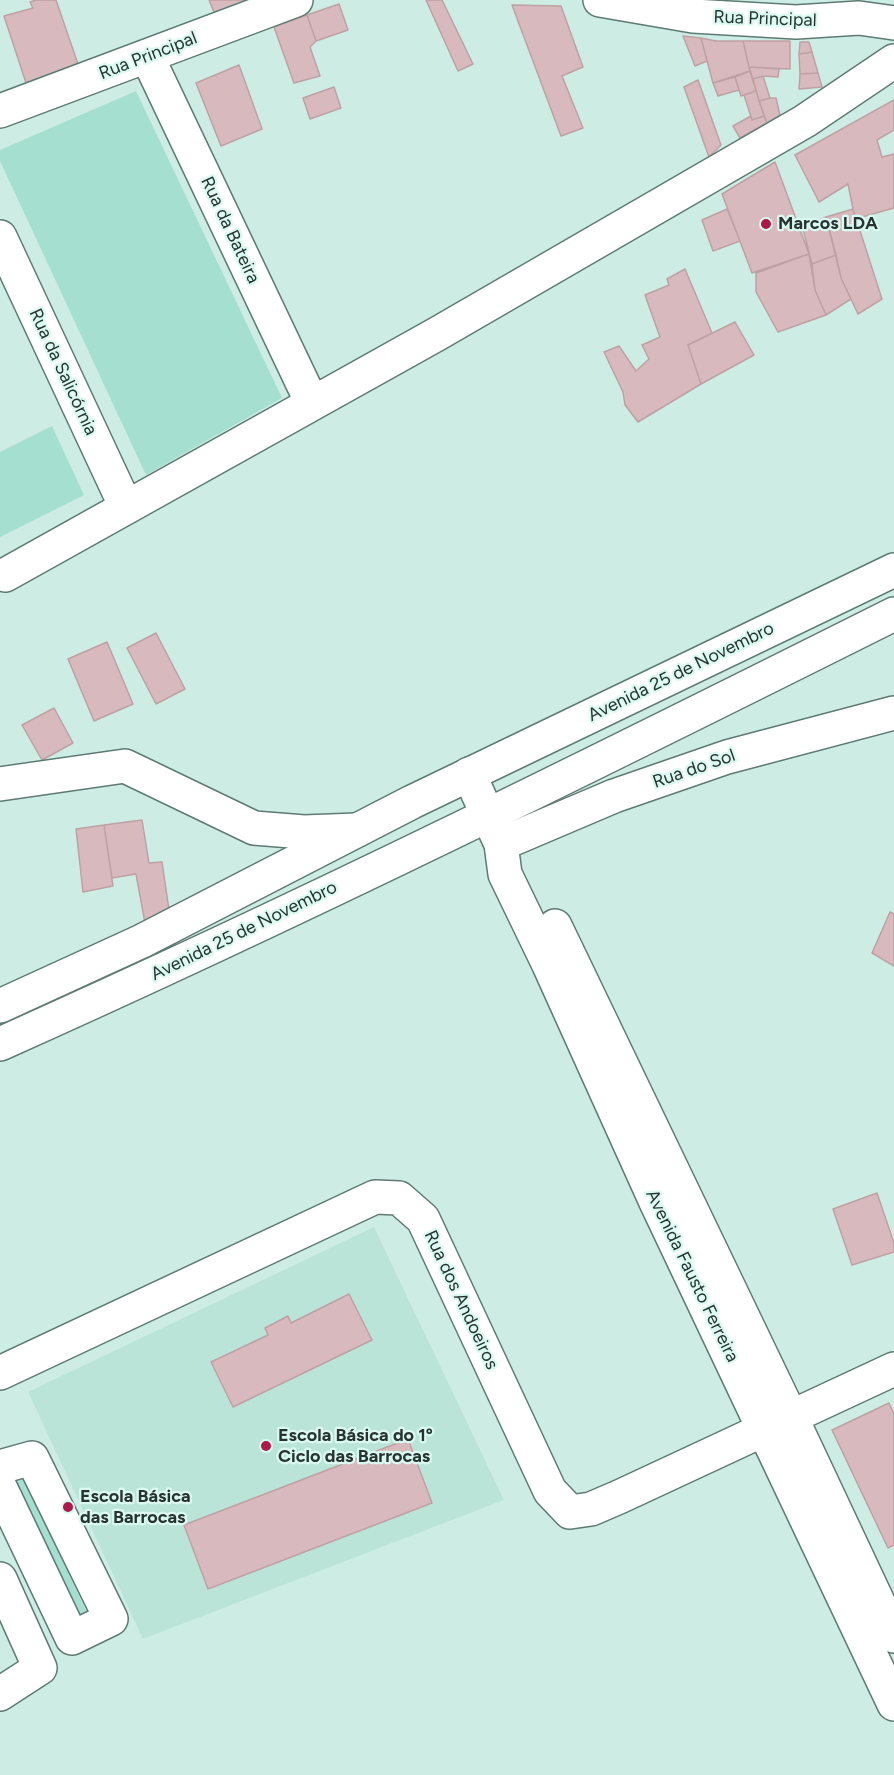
<!DOCTYPE html>
<html>
<head>
<meta charset="utf-8">
<style>
	body { margin:0 }
	canvas { display:block; background:#cdede4 }
</style>
</head>
<body>
<canvas width="894" height="1775"></canvas>
<script>
const context = document.querySelector('canvas').getContext('2d');
context.lineJoin = 'round';
function paint(path, color) {
  context.fillStyle = color;
  context.fill(path, 'evenodd');
}
function trace(path, color, width, dash) {
  context.strokeStyle = color;
  context.lineWidth = width;
  context.lineCap = dash ? 'butt' : 'round';
  context.setLineDash(dash || []);
  context.stroke(path);
}
function write(font, color, halo, rows, align = 'center') {
  context.font = font + ' Figtree,sans-serif';
  context.lineWidth = 4.5;
  context.setLineDash([]);
  context.textBaseline = 'middle';
  context.strokeStyle = halo;
  context.fillStyle = color;
  for (const [text, x, y, turn = 0] of rows) {
    context.save();
    context.translate(x, y);
    context.rotate((+turn || 0) * Math.PI / 180);
    context.textAlign = isNaN(turn) ? turn : align;
    if (halo) context.strokeText(text, 0, 0);
    context.fillText(text, 0, 0);
    context.restore();
  }
}
paint(new Path2D(`
	M 374,1227 L 504,1500 L 143,1639 L 28,1392 Z`), '#bbe4d9');
paint(new Path2D(`
	M 136,91 L 282,398 L 146,475 L 0,161 L 0,150 Z
	M 52,426 L 84,495 L 0,537 L 0,452 Z
	M 23,1476 L 86,1611 L 77,1615 L 14,1481 Z`), '#a5dfcf');
const building = new Path2D(`
	M 36,0 L 56,0 L 79,67 L 28,89 L 4,16 L 33,8 L 30,2 Z
	M 209,0 L 249,0 L 250,4 L 216,17 Z
	M 426,0 L 442,0 L 473,64 L 458,71 Z
	M 339,4 L 348,30 L 316,41 L 307,15 Z
	M 512,5 L 561,6 L 583,67 L 562,76 L 583,128 L 561,136 Z
	M 307,15 L 316,41 L 310,47 L 320,76 L 294,83 L 274,27 Z
	M 683,36 L 701,38 L 707,61 L 695,66 Z
	M 701,38 L 716,41 L 743,41 L 750,71 L 713,83 Z
	M 743,41 L 790,41 L 790,69 L 749,67 Z
	M 800,42 L 809,42 L 812,52 L 799,54 Z
	M 812,52 L 818,73 L 800,74 L 799,54 Z
	M 239,65 L 262,129 L 221,146 L 196,83 Z
	M 749,67 L 779,69 L 778,77 L 763,76 L 753,79 Z
	M 750,71 L 756,91 L 741,96 L 735,77 Z
	M 818,73 L 822,87 L 799,89 L 800,74 Z
	M 763,76 L 770,98 L 759,101 L 753,79 Z
	M 735,77 L 739,90 L 718,96 L 713,83 Z
	M 698,80 L 721,145 L 709,157 L 684,87 Z
	M 334,87 L 341,108 L 310,119 L 303,98 Z
	M 756,91 L 764,116 L 752,120 L 744,95 Z
	M 770,98 L 776,98 L 780,115 L 767,123 L 759,101 Z
	M 894,100 L 894,130 L 877,140 L 882,157 L 894,154 L 894,208 L 855,219 L 848,184 L 819,202 L 795,155 Z
	M 751,116 L 752,120 L 764,116 L 767,123 L 740,138 L 733,126 Z
	M 775,162 L 809,254 L 752,273 L 722,194 Z
	M 727,209 L 740,241 L 713,251 L 702,220 Z
	M 853,209 L 882,299 L 858,314 L 841,278 L 826,217 Z
	M 826,217 L 836,255 L 812,264 L 803,229 Z
	M 809,254 L 815,290 L 826,315 L 778,332 L 756,292 L 756,273 Z
	M 836,255 L 841,278 L 851,299 L 826,315 L 815,290 L 812,264 Z
	M 685,269 L 712,333 L 688,345 L 701,384 L 638,422 L 625,405 L 623,392 L 604,352 L 619,346 L 636,371 L 649,359 L 642,345 L 660,337 L 645,295 L 669,285 L 667,279 Z
	M 735,322 L 754,355 L 701,384 L 688,345 Z
	M 156,633 L 185,689 L 156,704 L 127,648 Z
	M 107,642 L 133,704 L 94,721 L 68,659 Z
	M 54,708 L 73,743 L 42,760 L 22,725 Z
	M 142,820 L 149,863 L 162,862 L 169,910 L 145,923 L 136,874 L 112,878 L 104,825 Z
	M 104,825 L 113,886 L 83,892 L 76,829 Z
	M 890,912 L 894,914 L 894,966 L 872,953 Z
	M 877,1193 L 894,1243 L 894,1252 L 852,1265 L 833,1209 Z
	M 349,1294 L 372,1340 L 233,1407 L 211,1362 L 268,1335 L 265,1328 L 288,1316 L 291,1323 Z
	M 889,1403 L 894,1414 L 894,1545 L 888,1548 L 832,1430 Z
	M 408,1439 L 432,1503 L 208,1589 L 184,1525 Z`);
paint(building, '#d8babe');
trace(building, '#bea1a4', 1.5);
const street = new Path2D(`
	M 600,0 L 693,16 L 796,22 L 859,18 L 894,23
	M 147,56 L 312,403
	M 0,111 L 296,0
	M 0,237 L 126,507
	M 5,575 L 437,334 L 805,121 L 894,61
	M 469,774 L 501,844 L 505,874 L 549,965 L 656,1202 L 894,1704
	M 0,784 L 125,766 L 254,828 L 304,832 L 357,830
	M 501,844 L 614,796 L 727,757 L 894,713
	M 555,926 L 791,1417 L 894,1636
	M 0,1373 L 375,1197 L 399,1198 L 423,1219 L 550,1491 L 570,1512 L 591,1509 L 619,1497 L 894,1369
	M 0,1467 L 32,1458 L 111,1619 L 72,1638 L 0,1487
	M 0,1579 L 40,1668 L 0,1694`);
const secondary = new Path2D(`
	M 0,1006 L 142,941 L 412,802 L 894,570
	M 0,1044 C 302,909 598,762 894,614`);
trace(street, '#5e7b73', 36);
trace(secondary, '#5e7b73', 36);
trace(street, '#fff', 33);
trace(secondary, '#fff', 33);
for (const [x, y, r, color] of [
	[766,224,6,"#ad1947"],
	[266,1446,6,"#ad1947"],
	[68,1507,6,"#ad1947"]
]) {
  const dot = new Path2D();
  dot.arc(x, y, r, 0, 2 * Math.PI);
  context.fillStyle = color;
  context.fill(dot);
  trace(dot, '#dafaf1', 2);
}
write('18px', '#273330', '#dafaf1', [
	["Rua Principal",765,19,2],
	["Rua Principal",148,56,-21],
	["Rua da Bateira",230,230,65],
	["Rua da Salicórnia",63,372,65],
	["Avenida 25 de Novembro",681,672,-26],
	["Rua do Sol",694,769,-19],
	["Avenida 25 de Novembro",244,931,-26],
	["Avenida Fausto Ferreira",692,1276,64],
	["Rua dos Andoeiros",461,1300,65]
]);
write('bold 18px', '#273330', '#dafaf1', [
	["Marcos LDA",778,224],
	["Escola Básica do 1º",278,1436],
	["Ciclo das Barrocas",278,1457],
	["Escola Básica",80,1497],
	["das Barrocas",80,1518]
], 'left');
</script>
</body>
</html>
